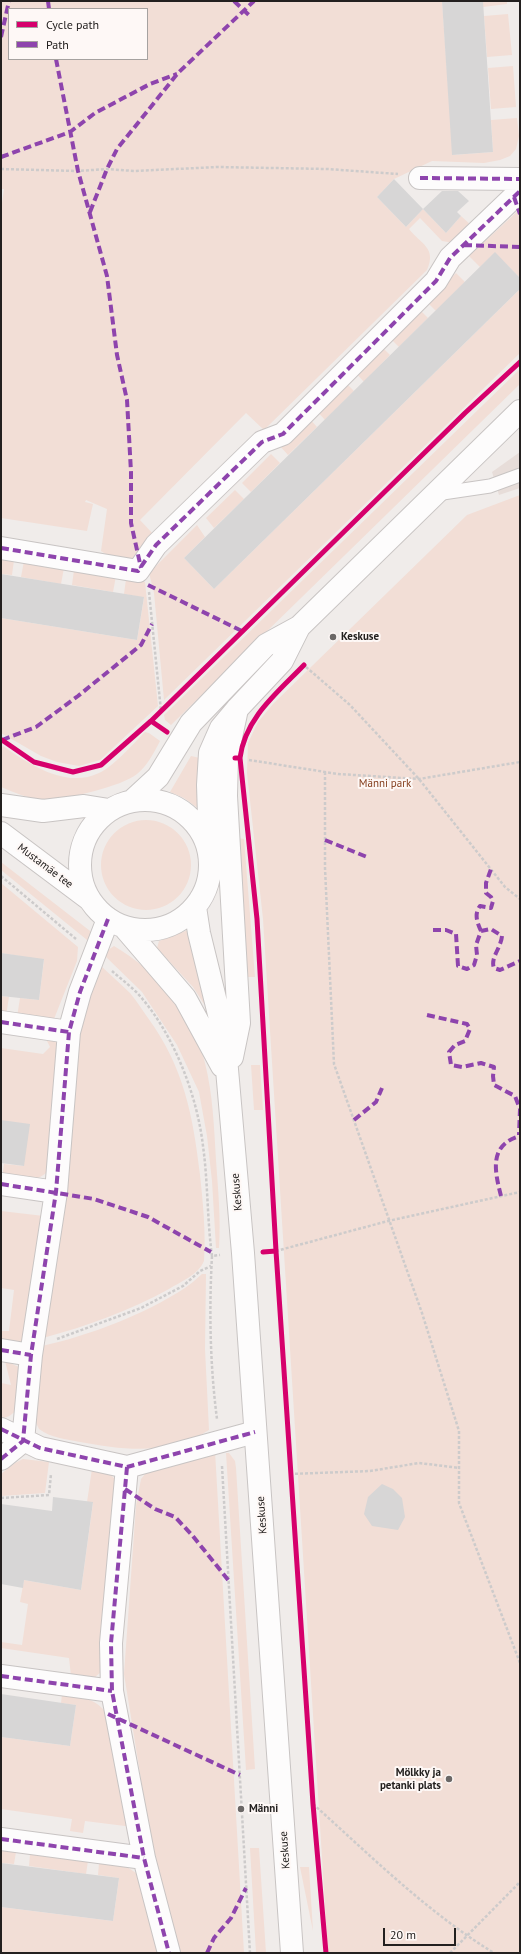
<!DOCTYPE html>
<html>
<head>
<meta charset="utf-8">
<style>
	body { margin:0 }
	#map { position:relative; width:521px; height:1954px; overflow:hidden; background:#f0ecea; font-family:"PT Sans",sans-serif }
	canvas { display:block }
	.frame { position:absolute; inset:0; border:2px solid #23201f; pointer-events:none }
	.legend { position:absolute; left:8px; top:8px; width:140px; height:52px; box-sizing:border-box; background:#fef8f6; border:1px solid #a6a2a0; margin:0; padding:5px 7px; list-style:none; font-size:12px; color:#23201f }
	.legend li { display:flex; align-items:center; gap:8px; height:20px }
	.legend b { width:20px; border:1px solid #a6a2a0 }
	.scale { position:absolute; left:383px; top:1928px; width:73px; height:18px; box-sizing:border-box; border:2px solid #23201f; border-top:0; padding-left:5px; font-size:12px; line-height:14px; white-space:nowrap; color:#23201f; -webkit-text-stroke:3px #fef8f6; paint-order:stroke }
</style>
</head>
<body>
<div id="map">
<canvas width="521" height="1954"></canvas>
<div class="frame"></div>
<ul class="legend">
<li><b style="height:5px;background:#d6006c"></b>Cycle path</li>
<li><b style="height:5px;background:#8e44ad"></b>Path</li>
</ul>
<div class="scale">20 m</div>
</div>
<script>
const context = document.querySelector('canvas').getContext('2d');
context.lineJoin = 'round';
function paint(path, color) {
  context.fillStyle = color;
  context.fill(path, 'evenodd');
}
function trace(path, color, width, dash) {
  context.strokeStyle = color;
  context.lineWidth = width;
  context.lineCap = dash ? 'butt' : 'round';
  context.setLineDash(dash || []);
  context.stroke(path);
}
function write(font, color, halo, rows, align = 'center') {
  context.font = font + ' "PT Sans",sans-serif';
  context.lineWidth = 4;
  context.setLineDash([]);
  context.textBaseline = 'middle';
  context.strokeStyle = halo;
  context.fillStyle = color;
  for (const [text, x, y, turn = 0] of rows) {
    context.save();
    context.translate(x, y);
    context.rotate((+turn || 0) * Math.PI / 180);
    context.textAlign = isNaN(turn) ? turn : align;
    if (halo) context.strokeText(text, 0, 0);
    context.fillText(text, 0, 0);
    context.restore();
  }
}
paint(new Path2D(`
	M 520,452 L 520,488 L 499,495 L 492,472 Z`), '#e7ddd9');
paint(new Path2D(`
	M 1,1 L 442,1 L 453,155 L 493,152 L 491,120 L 517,118 L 519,136 L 516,149 L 510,156 L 500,160 L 484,163 L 432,161 L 394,179 L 377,197 L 406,227 L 423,209 L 446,233 L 461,216 L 472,226 L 454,243 L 442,241 L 420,218 L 409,229 C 421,244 437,248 427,270 L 264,430 L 246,413 L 140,520 L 154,535 L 131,562 L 112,558 L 101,551 L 107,509 L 86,500 L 85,502 L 93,504 L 87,531 L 1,518 L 1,210 L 4,189 L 1,189 ZM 9,9 L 147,9 L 147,59 L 9,59 Z
	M 483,1 L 507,1 L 507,4 L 483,7 Z
	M 508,14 L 512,55 L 487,57 L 484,16 Z
	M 513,66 L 516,107 L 491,109 L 488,68 Z
	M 520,209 L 520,278 L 495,253 L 480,267 L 469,256 Z
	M 456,273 L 465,282 L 436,311 L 427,302 Z
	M 520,289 L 520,353 L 164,700 L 154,593 L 149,573 L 197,525 L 205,537 L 184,558 L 214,589 Z
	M 419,309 L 428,318 L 399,347 L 390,338 Z
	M 381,346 L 390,355 L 364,382 L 355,372 Z
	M 520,369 L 520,384 L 171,725 L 165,720 L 164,715 Z
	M 345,382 L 354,391 L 325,420 L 316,410 Z
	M 308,417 L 317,427 L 288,455 L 279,445 Z
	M 271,454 L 280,463 L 251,492 L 242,483 Z
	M 235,490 L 244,499 L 214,528 L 206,518 Z
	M 520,495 L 520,1953 L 328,1953 L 263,919 L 247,773 L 248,743 L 258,722 L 273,704 L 467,515 Z
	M 1,557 L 14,560 L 12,575 L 1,574 Z
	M 24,561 L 64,568 L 61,584 L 21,577 Z
	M 74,570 L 116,576 L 113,592 L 72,585 Z
	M 126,579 L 145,582 L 158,706 L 100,760 L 79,766 L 57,762 L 41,756 L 1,733 L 1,618 L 137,640 L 144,598 L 124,594 Z
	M 145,732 L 149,733 L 160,741 C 154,753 147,766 137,774 C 123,786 64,800 45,800 C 29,799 16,793 1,787 L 1,749 L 3,746 C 29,764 66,789 99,773 C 113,767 133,744 145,732 Z
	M 191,756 L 200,758 L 199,809 L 184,798 L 170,792 Z
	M101 865a45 45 0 1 1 90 0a45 45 0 1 1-90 0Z
	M 237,838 L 244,839 L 255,977 L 246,977 Z
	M 1,862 L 94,934 L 92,944 L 1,870 Z
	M 1,883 L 78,947 L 77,961 L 54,1019 L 17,1017 L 20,998 L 39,1000 L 44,960 L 1,953 Z
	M 188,930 L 211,1002 L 204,1004 L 193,987 L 157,948 L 159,941 Z
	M 114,946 C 157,971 194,1014 205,1063 C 213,1095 214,1128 216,1160 C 218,1189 221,1219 219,1248 L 216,1248 L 212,1181 L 207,1136 L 199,1092 L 177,1045 L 142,992 L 104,955 L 108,950 Z
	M 99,964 C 109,974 120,983 130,993 C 137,1001 142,1010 148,1018 C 184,1067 193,1116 200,1175 C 203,1203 206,1233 204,1261 C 198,1275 182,1281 169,1289 C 129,1311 87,1326 43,1338 L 79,1020 Z
	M 1,996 L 9,997 L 6,1016 L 1,1015 Z
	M 58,1037 L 49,1170 C 37,1184 20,1179 2,1178 L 4,1164 L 24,1166 L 1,1120 L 1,1048 L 43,1054 L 50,1047 L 46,1039 Z
	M 251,1065 L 260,1065 L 263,1110 L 254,1110 Z
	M 1,1211 L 44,1216 L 26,1339 L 20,1343 L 1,1342 L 1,1331 L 9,1331 L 14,1290 L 1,1288 Z
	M 202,1274 L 206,1274 L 205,1349 L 209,1430 C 168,1456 124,1450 80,1442 C 66,1439 51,1438 39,1429 L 35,1421 L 42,1346 C 91,1335 143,1315 185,1288 C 191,1284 196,1279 202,1274 Z
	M 5,1361 L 19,1367 C 22,1376 20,1403 15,1411 C 11,1416 7,1417 1,1419 L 1,1383 L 11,1385 Z
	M 215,1451 L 244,1953 L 176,1953 L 163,1896 L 144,1798 L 124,1674 L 136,1506 L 141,1479 L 146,1473 Z
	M 226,1453 L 229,1453 L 235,1461 L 236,1468 L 255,1769 L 246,1770 Z
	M 23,1459 L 49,1462 L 45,1493 L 1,1496 L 1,1474 L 15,1463 Z
	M 92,1469 L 106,1471 L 115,1479 L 101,1672 L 94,1678 L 71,1676 L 69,1658 L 1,1648 L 1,1642 L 22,1645 L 28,1604 L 20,1602 L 24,1580 L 81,1590 L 93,1503 L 87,1502 Z
	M 62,1694 C 83,1698 99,1698 109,1718 L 133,1827 L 85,1821 L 83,1833 L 70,1831 L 72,1819 L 1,1809 L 1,1737 L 70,1746 L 76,1705 L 61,1703 Z
	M 250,1848 L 259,1848 L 266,1953 L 256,1953 Z
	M 1,1850 L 16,1852 L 14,1864 L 1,1863 Z
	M 30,1854 L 88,1861 L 86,1874 L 29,1866 Z
	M 99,1863 L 127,1867 L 142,1877 L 161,1953 L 1,1953 L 1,1907 L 113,1921 L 119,1878 L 98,1875 Z
	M 300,1867 L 309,1867 L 313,1931 Z`), '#f2ded6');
paint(new Path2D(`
	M 442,1 L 483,1 L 493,152 L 452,155 Z
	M 394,179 L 423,209 L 406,227 L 377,197 Z
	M 442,191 L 458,191 L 469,201 L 457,212 L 461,216 L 446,233 L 423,209 Z
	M 495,252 L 520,278 L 520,289 L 214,589 L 184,558 Z
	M 1,574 L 144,597 L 137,640 L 1,618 Z
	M 1,953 L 44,959 L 39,1000 L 1,996 Z
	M 1,1120 L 30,1124 L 24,1166 L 1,1163 Z
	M 382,1484 L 393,1489 L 402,1498 L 405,1517 L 398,1530 L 372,1526 L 364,1514 L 368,1497 Z
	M 53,1497 L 93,1502 L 81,1590 L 24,1580 L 23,1588 L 1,1584 L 1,1504 L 52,1511 Z
	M 1,1694 L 76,1705 L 70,1746 L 1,1737 Z
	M 1,1863 L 119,1878 L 113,1921 L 1,1907 Z`), '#d7d6d6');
const lane = new Path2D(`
	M 436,494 L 490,486 L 520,475`);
const street = new Path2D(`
	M 420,178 L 520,179
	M 1,548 L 138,571 L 156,545 L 262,442 L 283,434 L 436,281 L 450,258 L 520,191
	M 1,1022 L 69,1032
	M 1,1184 L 56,1192
	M 1,1350 L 31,1355
	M 1,1429 L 40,1448 L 127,1467 L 255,1432
	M 1,1459 L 23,1441 L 31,1355 L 56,1192 L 69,1032 L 80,992 L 108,919
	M 127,1467 L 111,1643 L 112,1691 L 144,1858 L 169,1953
	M 1,1676 L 112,1691
	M 1,1839 L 144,1858`);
const secondary = new Path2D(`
	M80 865a65 65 0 1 1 130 0a65 65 0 1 1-130 0Z
	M 132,801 L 158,777 L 191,723 L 266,645 L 299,627 L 520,411
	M 1,805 L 43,811 L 84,806 L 109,810
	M 1,833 L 89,899
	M 210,848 L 208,785 L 210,753 L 221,728 L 237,709 L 282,661 L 299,627
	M 195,907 L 199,933 L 224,1035 L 243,1253 L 292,1953
	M 124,927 L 185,998 L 222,1066
	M 232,1057 L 239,1023 L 226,796 L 227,756 L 237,709`);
trace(lane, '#c8c4c3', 15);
trace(street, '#c8c4c3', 24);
trace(secondary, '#c8c4c3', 24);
trace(new Path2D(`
	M 1,169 L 78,171 L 107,169 L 134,171 L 218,167 L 327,169 L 398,174
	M 149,592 L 161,711
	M 306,667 L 350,705 L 419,779 L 505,887 L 520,899
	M 249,760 L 338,774 L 419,779 L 520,762
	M 325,772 L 325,868 L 334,1064 L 422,1313 L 459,1431 L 459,1503 L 520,1663
	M 1,876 L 76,939
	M 112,971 C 121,979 132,987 140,996 C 174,1035 197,1095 203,1146 C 208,1182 207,1219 212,1256 L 220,1255
	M 276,1251 L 388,1221 L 520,1192
	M 212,1256 C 209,1310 210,1365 217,1419
	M 57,1339 L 141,1308 L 183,1286 L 200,1271 L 211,1266
	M 222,1466 L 250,1953
	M 290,1474 L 370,1471 L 419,1463 L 460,1468
	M 1,1498 L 49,1495 L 51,1474
	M 313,1804 C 371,1856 427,1912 494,1953
	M 450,1953 L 520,1882`), '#cdcbcb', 2.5, [3, 2]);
trace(lane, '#fdfcfc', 13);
trace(street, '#fdfcfc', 22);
trace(secondary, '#fdfcfc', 22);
trace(new Path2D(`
	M 48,1 L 49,9
	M 234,1 L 250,16
	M 1,37 L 9,1
	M 56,59 L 78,171 L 107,276 L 117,355 L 127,400 L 131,472 L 131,523 L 141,568
	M 1,157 L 70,132 L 95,113 L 150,84 L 177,74
	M 420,178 L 520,179
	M 514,197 L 520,214
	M 90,212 L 107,169 L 117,149 L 178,73 L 254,1
	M 464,245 L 520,247
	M 1,548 L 138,571 L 156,545 L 262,442 L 283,434 L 436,281 L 450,258 L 520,191
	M 148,585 L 242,631
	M 2,740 L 36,727 L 78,696 L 141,645 L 152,624
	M 325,840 L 367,857
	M 433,930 L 446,930 L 456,934 L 458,966 L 467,969 L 474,965 L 477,955 L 476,945 L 481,931 L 491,929 L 502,936 C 501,948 490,958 494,968 L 500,970 L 520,961
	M 481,931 C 477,922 474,914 480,906 L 491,908 L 493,901 L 491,897 L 486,893 L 486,883 L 491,869
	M 427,1015 L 467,1024 L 470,1029 L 465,1041 L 455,1045 L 449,1052 L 451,1065 L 462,1067 L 481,1063 L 494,1067 L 493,1076 L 494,1085 L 515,1096 L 520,1109 L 519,1135
	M 1,1022 L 69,1032
	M 354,1120 L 376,1102 L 382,1088
	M 1,1184 L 94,1199 L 148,1217 L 211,1252
	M 501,1196 C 495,1172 488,1145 520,1136
	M 1,1350 L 31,1355
	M 1,1429 L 40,1448 L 127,1467 L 255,1432
	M 1,1459 L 23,1441 L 31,1355 L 56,1192 L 69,1032 L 80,992 L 108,919
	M 127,1467 L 111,1643 L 112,1691 L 144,1858 L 169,1953
	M 125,1489 L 155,1509 L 175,1517 L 192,1535 L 229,1581
	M 1,1676 L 112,1691
	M 108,1714 L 240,1775
	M 1,1839 L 144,1858
	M 207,1953 L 214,1938 L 231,1918 L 246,1888`), '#8e44ad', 4, [8, 4]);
trace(new Path2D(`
	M 151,721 L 465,413 L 520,362
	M 1,741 L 2,740 L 34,762 L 73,772 L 101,765 L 151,721 L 167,732
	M 235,758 L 240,758 C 245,718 277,693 304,665
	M 240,758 L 257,919 L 276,1251
	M 263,1252 L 276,1251 L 313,1804 L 326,1953`), '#d6006c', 5);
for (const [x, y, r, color] of [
	[333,637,4,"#6b6766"],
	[449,1779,4,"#6b6766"],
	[241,1809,4,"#6b6766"]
]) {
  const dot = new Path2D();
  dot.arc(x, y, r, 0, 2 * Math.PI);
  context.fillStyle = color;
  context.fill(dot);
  trace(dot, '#fef8f6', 1.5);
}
write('bold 11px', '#23201f', '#fef8f6', [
	["Keskuse",341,637],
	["Mölkky ja",441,1773,"right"],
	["petanki plats",441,1786,"right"],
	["Männi",249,1809]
], 'left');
write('11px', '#833c1b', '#fef8f6', [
	["Männi park",385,784]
]);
write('11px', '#23201f', '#fef8f6', [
	["Mustamäe tee",45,866,37],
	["Keskuse",237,1192,-95],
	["Keskuse",262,1515,-94],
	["Keskuse",285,1850,-94]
]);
</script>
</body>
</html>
